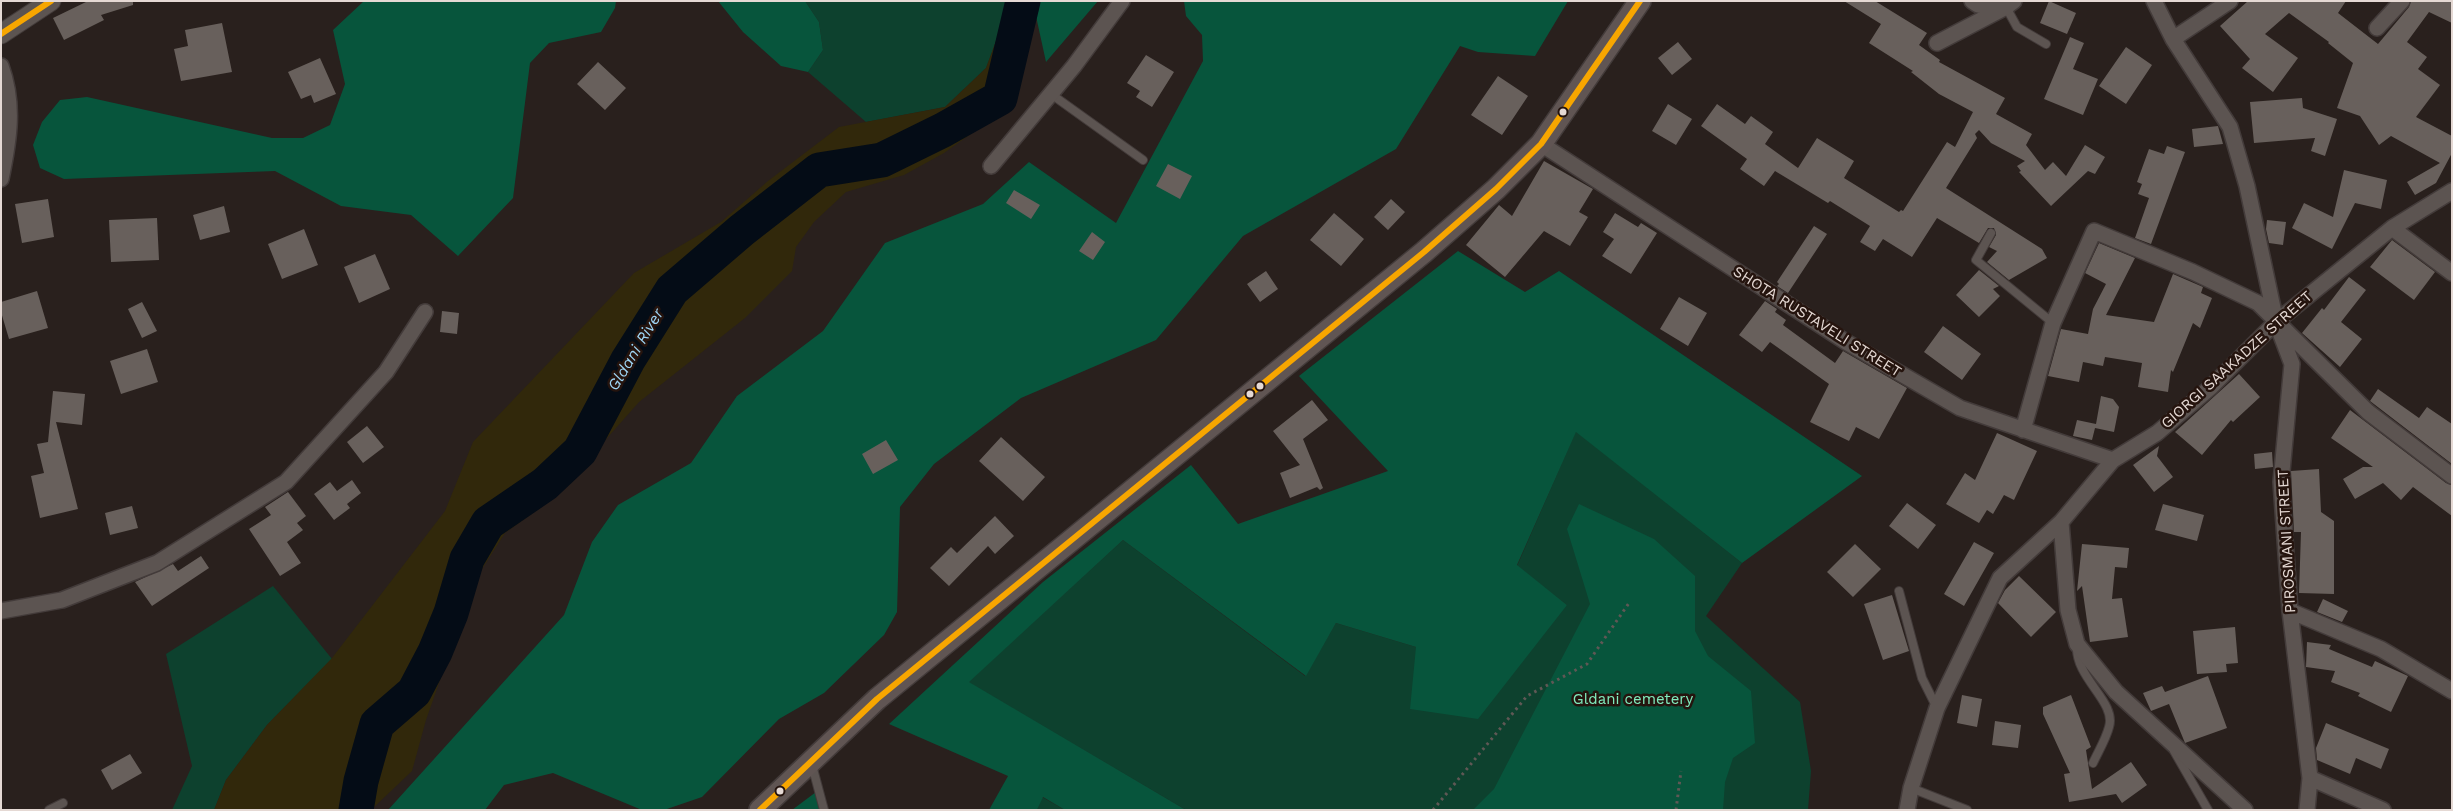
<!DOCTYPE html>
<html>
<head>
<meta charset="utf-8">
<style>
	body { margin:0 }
	#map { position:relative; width:2453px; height:811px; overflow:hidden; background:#29201d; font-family:"Work Sans",sans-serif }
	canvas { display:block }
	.frame { position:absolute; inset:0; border:2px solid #e5d9d4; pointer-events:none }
</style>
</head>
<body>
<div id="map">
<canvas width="2453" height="811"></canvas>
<div class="frame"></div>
</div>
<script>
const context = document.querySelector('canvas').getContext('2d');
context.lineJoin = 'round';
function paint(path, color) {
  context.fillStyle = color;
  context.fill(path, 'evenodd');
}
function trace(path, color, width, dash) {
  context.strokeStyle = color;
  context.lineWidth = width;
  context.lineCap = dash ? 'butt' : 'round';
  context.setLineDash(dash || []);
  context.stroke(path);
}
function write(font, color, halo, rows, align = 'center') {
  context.font = font + ' "Work Sans",sans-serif';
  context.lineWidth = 5;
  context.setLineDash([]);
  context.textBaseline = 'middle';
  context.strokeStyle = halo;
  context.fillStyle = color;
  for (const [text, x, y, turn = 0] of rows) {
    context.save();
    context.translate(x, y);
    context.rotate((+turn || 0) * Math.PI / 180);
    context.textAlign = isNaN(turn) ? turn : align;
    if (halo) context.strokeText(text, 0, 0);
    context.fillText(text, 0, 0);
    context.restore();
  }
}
paint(new Path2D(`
	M 805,1 L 1011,1 L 986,68 L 945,107 L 866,122 L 808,72 L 823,50 L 819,22 Z
	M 1576,431 L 1742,563 L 1706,616 L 1800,702 L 1811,771 L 1808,810 L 1186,810 L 968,682 L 1123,540 L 1305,676 L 1336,623 L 1416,647 L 1567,605 L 1517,566 Z
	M 273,586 L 332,659 L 267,725 L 226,780 L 214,810 L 172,810 L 192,766 L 166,654 Z
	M 1042,797 L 1065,810 L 1037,810 Z`), '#0d412e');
paint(new Path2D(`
	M 364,1 L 616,1 L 615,8 L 601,32 L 549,43 L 530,63 L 513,198 L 458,256 L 411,215 L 341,206 L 275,171 L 64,179 L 40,168 L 33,145 L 42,122 L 60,100 L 87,97 L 272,138 L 303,138 L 330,125 L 345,84 L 333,30 Z
	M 718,1 L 805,1 L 819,22 L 823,50 L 808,72 L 781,66 L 743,32 Z
	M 1035,1 L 1098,1 L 1046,62 L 1034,7 Z
	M 1184,1 L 1568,1 L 1535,56 L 1478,52 L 1460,46 L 1396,149 L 1243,236 L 1156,340 L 1021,398 L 934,464 L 900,507 L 897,612 L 884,635 L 824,693 L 779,719 L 702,797 L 664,810 L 642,810 L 553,773 L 504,785 L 485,810 L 388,810 L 564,615 L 592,542 L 618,505 L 691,463 L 737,396 L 823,331 L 885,243 L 983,204 L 1029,162 L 1116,223 L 1203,61 L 1202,35 L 1186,16 Z
	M 1458,251 L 1525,292 L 1559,271 L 1862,476 L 1742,563 L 1576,432 L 1517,565 L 1567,605 L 1478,719 L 1410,709 L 1416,647 L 1336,623 L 1306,676 L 1123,540 L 969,682 L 1186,810 L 1065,810 L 1043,797 L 1037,810 L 989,810 L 1008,776 L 889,724 L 1043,582 L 1191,465 L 1238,524 L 1388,471 L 1299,376 Z
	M 1579,504 L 1654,539 L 1695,576 L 1695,631 L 1708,656 L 1751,691 L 1755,743 L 1733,758 L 1725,782 L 1723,810 L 1473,810 L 1494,789 L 1590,604 L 1567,529 Z
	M 816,792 L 821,810 L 792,810 Z`), '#07553c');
paint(new Path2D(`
	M 1011,1 L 1035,1 L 1025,30 L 1016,85 L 985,124 L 944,153 L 904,175 L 846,192 L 814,222 L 796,247 L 792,271 L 745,318 L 639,402 L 554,498 L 505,533 L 475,580 L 426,720 L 412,771 L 371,810 L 214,810 L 226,780 L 267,725 L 332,658 L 445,511 L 473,442 L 634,273 L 721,222 L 768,181 L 839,127 L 945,107 L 986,68 Z`), '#31280b');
trace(new Path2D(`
	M 356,810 L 361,781 L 377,724 L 414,692 L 435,652 L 451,613 L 467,559 L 488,523 L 545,484 L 580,451 L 628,360 L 672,290 L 742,230 L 819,170 L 882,160 L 943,130 L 1000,98 L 1023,1`), '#040c16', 35);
paint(new Path2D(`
	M 88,1 L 133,1 L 133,5 L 101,15 L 104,20 L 64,40 L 53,18 Z
	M 1844,1 L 1875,1 L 1927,33 L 1919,45 L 1940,60 L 1939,62 L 2005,98 L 1996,114 L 2032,134 L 2026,145 L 2045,170 L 2053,162 L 2066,176 L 2085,145 L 2105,157 L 2095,174 L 2088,171 L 2051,206 L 2019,172 L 2021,171 L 2017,166 L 2025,161 L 1991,143 L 1979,130 L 1975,134 L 1977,138 L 1946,188 L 2042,249 L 2047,258 L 2009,280 L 1987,262 L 1997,251 L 1989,247 L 1996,235 L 1994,228 L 1988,228 L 1979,243 L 1937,218 L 1912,257 L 1883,239 L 1875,251 L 1860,242 L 1870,226 L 1830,201 L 1828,203 L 1775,171 L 1764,186 L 1740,169 L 1747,159 L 1701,126 L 1717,104 L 1745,124 L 1751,116 L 1773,132 L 1765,144 L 1798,168 L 1817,138 L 1854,161 L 1844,178 L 1899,212 L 1901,210 L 1903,211 L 1947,142 L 1955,147 L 1973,112 L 1939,94 L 1911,72 L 1913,71 L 1869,43 L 1881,24 Z
	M 2049,1 L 2076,13 L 2067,34 L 2040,23 Z
	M 2248,1 L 2346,1 L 2338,13 L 2378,44 L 2409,7 L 2411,1 L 2452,1 L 2452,23 L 2429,12 L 2407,42 L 2427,57 L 2418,69 L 2440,85 L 2416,117 L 2452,136 L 2452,153 L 2436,183 L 2415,195 L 2407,182 L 2440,163 L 2391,136 L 2379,145 L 2360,116 L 2337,108 L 2353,63 L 2328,43 L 2329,42 L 2289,13 L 2265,34 L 2298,58 L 2273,92 L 2242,68 L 2250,59 L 2220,26 Z
	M 222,23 L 232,72 L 181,81 L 174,49 L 188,46 L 185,30 Z
	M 2070,37 L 2084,43 L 2073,69 L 2098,79 L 2083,115 L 2044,99 Z
	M 1678,42 L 1692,59 L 1672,75 L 1658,58 Z
	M 2126,47 L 2152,65 L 2126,104 L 2099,86 Z
	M 1146,55 L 1174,72 L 1152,107 L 1136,97 L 1140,91 L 1127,83 Z
	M 320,58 L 336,94 L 314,103 L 311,95 L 301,99 L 288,72 Z
	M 598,62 L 626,88 L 605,110 L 577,84 Z
	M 1498,76 L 1528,96 L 1502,135 L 1471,115 Z
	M 2302,98 L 2303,108 L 2337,119 L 2325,156 L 2311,151 L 2315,138 L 2254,143 L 2250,102 Z
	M 1668,104 L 1692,119 L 1676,145 L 1652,131 Z
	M 2218,126 L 2223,144 L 2194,147 L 2192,129 Z
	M 2167,146 L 2185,152 L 2151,244 L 2135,238 L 2149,198 L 2138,194 L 2142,184 L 2137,182 L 2149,149 L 2164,154 Z
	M 1544,161 L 1593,189 L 1579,212 L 1588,217 L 1570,246 L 1544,231 L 1505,277 L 1466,245 L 1499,205 L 1512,216 Z
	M 1168,164 L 1192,176 L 1180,199 L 1156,186 Z
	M 2344,170 L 2387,180 L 2381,209 L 2355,203 L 2332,249 L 2292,228 L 2304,203 L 2333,217 Z
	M 1014,190 L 1040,205 L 1031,219 L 1006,203 Z
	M 48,199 L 54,237 L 22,243 L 15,204 Z
	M 1391,199 L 1405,212 L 1388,230 L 1374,217 Z
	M 224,206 L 230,232 L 200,240 L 193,215 Z
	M 1334,213 L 1364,239 L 1341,266 L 1310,240 Z
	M 1615,213 L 1638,227 L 1641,223 L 1657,233 L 1631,274 L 1602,256 L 1614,239 L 1603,232 Z
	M 157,218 L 159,260 L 111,262 L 109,220 Z
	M 2267,220 L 2286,222 L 2283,245 L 2269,243 L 2266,229 Z
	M 1814,226 L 1827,234 L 1788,293 L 1777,286 L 1779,284 L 1777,282 Z
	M 304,229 L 318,265 L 282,279 L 268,244 Z
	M 1092,232 L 1105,242 L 1093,260 L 1079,251 Z
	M 2392,240 L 2435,272 L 2414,300 L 2370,267 Z
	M 2099,243 L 2135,258 L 2106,315 L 2154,322 L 2173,274 L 2203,287 L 2201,293 L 2212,298 L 2200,328 L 2193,323 L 2173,372 L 2171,370 L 2168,392 L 2138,387 L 2142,363 L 2105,357 L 2103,366 L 2083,362 L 2079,382 L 2048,376 L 2061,329 L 2088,334 L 2093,309 L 2106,284 L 2085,273 Z
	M 375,254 L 390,289 L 359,303 L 344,267 Z
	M 1979,270 L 1999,286 L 1993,289 L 2000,296 L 1979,317 L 1956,295 Z
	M 1266,271 L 1278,289 L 1260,302 L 1247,284 Z
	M 2349,277 L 2366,290 L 2341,322 L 2362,339 L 2340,367 L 2302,333 L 2322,308 L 2324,310 Z
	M 37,291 L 48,328 L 9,339 L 1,312 L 1,302 Z
	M 1679,297 L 1707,313 L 1688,346 L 1660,329 Z
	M 1765,301 L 1777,309 L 1775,312 L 1786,320 L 1783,325 L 1835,363 L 1843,351 L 1907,388 L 1879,439 L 1856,427 L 1849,441 L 1810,422 L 1829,384 L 1770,342 L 1762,352 L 1739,335 Z
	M 142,302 L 157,331 L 142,338 L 128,309 Z
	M 442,311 L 459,313 L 457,334 L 440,332 Z
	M 1943,326 L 1981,354 L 1962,380 L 1924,352 Z
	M 147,349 L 158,382 L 121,394 L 110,361 Z
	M 2239,374 L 2260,397 L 2233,422 L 2231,420 L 2202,455 L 2175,432 Z
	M 2378,389 L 2419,418 L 2427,407 L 2452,424 L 2452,464 L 2370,401 Z
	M 53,391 L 85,394 L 82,425 L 56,422 L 78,509 L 40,518 L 31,476 L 44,473 L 37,444 L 48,442 Z
	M 2101,396 L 2113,399 L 2119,407 L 2114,432 L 2095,428 L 2092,440 L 2073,436 L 2077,420 L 2096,424 Z
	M 1312,400 L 1328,420 L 1303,439 L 1323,488 L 1320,490 L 1317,487 L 1290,498 L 1280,473 L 1300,465 L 1273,431 Z
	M 2350,410 L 2446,483 L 2452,485 L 2452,516 L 2413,487 L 2401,500 L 2383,483 L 2355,499 L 2343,479 L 2363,467 L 2373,467 L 2331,438 Z
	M 367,426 L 384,447 L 363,463 L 347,442 Z
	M 1997,433 L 2037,451 L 2014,500 L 2004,495 L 1993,514 L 1987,510 L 1979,523 L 1946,504 L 1965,473 L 1975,480 Z
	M 1001,437 L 1045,477 L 1023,501 L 979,461 Z
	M 886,440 L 898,460 L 873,474 L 862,454 Z
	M 2159,446 L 2157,456 L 2173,477 L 2154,492 L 2133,465 Z
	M 2272,452 L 2273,467 L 2255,469 L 2254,454 Z
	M 2319,469 L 2321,512 L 2334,521 L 2334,594 L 2299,593 L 2301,532 L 2294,532 L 2291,471 Z
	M 352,480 L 361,493 L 347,504 L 350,508 L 334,520 L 314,494 L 330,482 L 337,491 Z
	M 288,492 L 306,516 L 297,523 L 303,530 L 287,542 L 301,563 L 280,576 L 249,529 L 271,515 L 265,507 Z
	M 1907,503 L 1936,525 L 1918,549 L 1889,526 Z
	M 2163,504 L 2204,515 L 2197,541 L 2155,530 Z
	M 132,506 L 138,528 L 110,535 L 105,513 Z
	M 995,516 L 1014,536 L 995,554 L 988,546 L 949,586 L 930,568 L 951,547 L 957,553 Z
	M 1974,542 L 1994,553 L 1964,606 L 1944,594 Z
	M 1855,544 L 1881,569 L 1853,597 L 1827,572 Z
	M 2082,544 L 2129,548 L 2127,568 L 2115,567 L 2112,599 L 2122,598 L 2128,637 L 2090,642 L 2082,586 L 2077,591 Z
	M 201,556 L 209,568 L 152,606 L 135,582 L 173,564 L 178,571 Z
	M 2019,576 L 2056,612 L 2031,637 L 1998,603 L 2005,590 Z
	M 1892,595 L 1909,651 L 1883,660 L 1864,604 Z
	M 2323,599 L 2348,611 L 2342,622 L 2317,612 Z
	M 2235,627 L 2238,663 L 2226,664 L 2227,672 L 2197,674 L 2193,631 Z
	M 2307,642 L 2331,645 L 2329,649 L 2372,667 L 2375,661 L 2408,676 L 2391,712 L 2358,696 L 2360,693 L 2331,682 L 2335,671 L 2306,667 Z
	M 2208,676 L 2227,728 L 2185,743 L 2169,704 L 2151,711 L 2143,693 L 2162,686 L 2165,692 Z
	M 1962,695 L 1982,699 L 1977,727 L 1957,723 Z
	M 2071,695 L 2091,747 L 2086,750 L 2092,789 L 2131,762 L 2147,785 L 2122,803 L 2116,794 L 2069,802 L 2064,774 L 2070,773 L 2043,714 L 2043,707 Z
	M 1995,721 L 2021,725 L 2018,748 L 1992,745 Z
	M 2326,723 L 2389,749 L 2381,769 L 2356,758 L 2350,774 L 2317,760 L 2316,748 Z
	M 130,754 L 142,773 L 112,790 L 101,770 Z`), '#68605c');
const service = new Path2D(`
	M 2006,7 L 2017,27 L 2046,44
	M 1051,94 L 1143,160
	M 1991,233 L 1976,260 L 2053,323
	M 1899,591 L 1922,678 L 1937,708
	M 2077,646 C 2075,678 2117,702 2109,727 C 2106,739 2098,752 2093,763
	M 2174,751 L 2208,810
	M 812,765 L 824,810
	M 1911,788 L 1967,810
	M 49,810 L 63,803`);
const minor = new Path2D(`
	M 1972,1 L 1978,5 L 2006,7
	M 2154,1 L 2173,39 L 2230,127 L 2247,186 L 2276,322 L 2292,364 L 2281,482 L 2290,611 L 2310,778 L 2307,810
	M 2377,28 L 2402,1
	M 2173,39 L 2230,1
	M 1937,43 L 2006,7 L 2014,1
	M 1,66 C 15,104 9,141 1,179
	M 1541,144 L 1846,342 L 1960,408 L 2113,460
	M 991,166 L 1074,66 L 1122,1
	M 2392,228 L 2452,273
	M 2023,430 L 2053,323 L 2094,231 L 2193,272 L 2258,303 L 2368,412 L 2452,476
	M 2061,522 L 2068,610 L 2077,644 L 2116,692 L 2245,810
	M 1,611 L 62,600 L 157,563 L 286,482 L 386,372 L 425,312
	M 2290,611 L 2381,649 L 2452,691
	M 2310,778 L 2383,810
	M 1907,810 L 1911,788 L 1937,708 L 2000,578 L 2061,522 L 2113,460 L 2157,433 L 2211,387 L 2276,322 L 2392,228 L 2452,191`);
const tertiary = new Path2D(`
	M 1,34 L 51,1`);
const secondary = new Path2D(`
	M 760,810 L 877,699 L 1424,252 L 1496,189 L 1541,144 L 1640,1`);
trace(service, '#433b3a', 10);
trace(minor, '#433b3a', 18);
trace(tertiary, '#433b3a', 21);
trace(secondary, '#433b3a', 24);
trace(new Path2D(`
	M 1433,810 L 1527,696 L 1587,664 L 1629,603
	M 1676,810 L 1681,771`), '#5f5855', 3, [2.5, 4]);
trace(service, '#5c5451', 8);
trace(minor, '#5c5451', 15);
trace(tertiary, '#5c5451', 19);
trace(secondary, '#605553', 21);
trace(new Path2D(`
	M 1,34 L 51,1
	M 760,810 L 877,699 L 1424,252 L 1496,189 L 1541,144 L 1640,1`), '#f7a600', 6);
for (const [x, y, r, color] of [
	[1563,112,4.5,"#e5d9d4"],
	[1260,386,4.5,"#e5d9d4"],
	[1250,394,4.5,"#e5d9d4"],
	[780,791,4.5,"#e5d9d4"]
]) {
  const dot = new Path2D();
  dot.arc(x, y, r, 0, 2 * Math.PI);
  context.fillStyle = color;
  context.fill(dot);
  trace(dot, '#25140e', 2);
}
write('15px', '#e5d9d4', '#25140e', [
	["SHOTA RUSTAVELI STREET",1817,322,32],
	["GIORGI SAAKADZE STREET",2237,360,-42],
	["PIROSMANI STREET",2287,541,-93]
]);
write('15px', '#80ebbd', '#25140e', [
	["Gldani cemetery",1633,700]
]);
write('italic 16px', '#9ed4f4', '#25140e', [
	["Gldani River",636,350,-59]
]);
</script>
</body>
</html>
